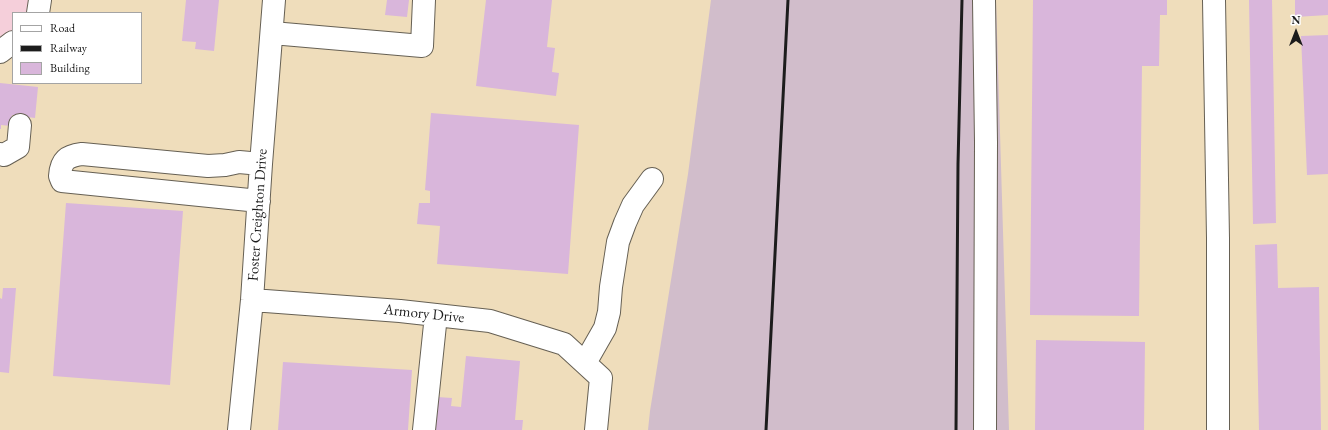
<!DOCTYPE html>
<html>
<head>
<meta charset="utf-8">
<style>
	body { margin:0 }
	#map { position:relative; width:1328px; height:430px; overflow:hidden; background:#efddbb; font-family:"EB Garamond",serif }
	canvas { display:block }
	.legend { position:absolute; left:12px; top:12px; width:130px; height:72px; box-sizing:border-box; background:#fff; border:1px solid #a4a4a4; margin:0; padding:5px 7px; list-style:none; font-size:12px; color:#1c1c1c }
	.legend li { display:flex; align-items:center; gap:8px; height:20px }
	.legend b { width:20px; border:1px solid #a4a4a4 }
	.north { position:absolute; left:1276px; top:12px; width:40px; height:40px; -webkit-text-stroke:3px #fff; paint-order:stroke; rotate:0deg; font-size:11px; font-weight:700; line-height:16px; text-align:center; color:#1c1c1c }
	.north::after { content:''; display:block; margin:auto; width:14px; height:18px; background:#1c1c1c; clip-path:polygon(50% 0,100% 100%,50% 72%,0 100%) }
</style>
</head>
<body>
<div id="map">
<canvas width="1328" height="430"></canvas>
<ul class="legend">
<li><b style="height:5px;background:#fff"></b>Road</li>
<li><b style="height:5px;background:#1c1c1c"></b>Railway</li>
<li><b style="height:11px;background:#d9b6db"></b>Building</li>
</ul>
<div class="north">N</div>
</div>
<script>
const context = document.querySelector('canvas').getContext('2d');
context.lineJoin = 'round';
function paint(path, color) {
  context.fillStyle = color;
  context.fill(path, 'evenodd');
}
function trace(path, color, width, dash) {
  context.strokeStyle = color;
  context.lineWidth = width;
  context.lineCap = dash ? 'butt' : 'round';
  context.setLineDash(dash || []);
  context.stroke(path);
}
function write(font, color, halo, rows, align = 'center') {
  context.font = font + ' "EB Garamond",serif';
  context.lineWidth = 3.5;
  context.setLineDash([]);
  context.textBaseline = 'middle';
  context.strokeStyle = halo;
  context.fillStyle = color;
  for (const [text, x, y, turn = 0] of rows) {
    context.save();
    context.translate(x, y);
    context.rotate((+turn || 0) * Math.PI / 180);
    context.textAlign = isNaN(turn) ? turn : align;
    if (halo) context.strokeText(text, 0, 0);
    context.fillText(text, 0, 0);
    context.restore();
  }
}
paint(new Path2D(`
	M 0,0 L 49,0 L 48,13 L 13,13 L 13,46 L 0,44 Z`), '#f5cfda');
paint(new Path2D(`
	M 711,0 L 996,0 L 1009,430 L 648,430 L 650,411 L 688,174 Z`), '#d1bdcb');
paint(new Path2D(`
	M 186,0 L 219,0 L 214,51 L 195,49 L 196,42 L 182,41 Z
	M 387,0 L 409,0 L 407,17 L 385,15 Z
	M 486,0 L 552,0 L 547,47 L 555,48 L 552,72 L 559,73 L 556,96 L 476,86 Z
	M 1033,0 L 1167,0 L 1167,15 L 1160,15 L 1159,66 L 1142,66 L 1139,316 L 1030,315 Z
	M 1249,0 L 1272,0 L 1276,223 L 1253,224 Z
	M 1295,0 L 1328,0 L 1328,15 L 1295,17 Z
	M 1328,35 L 1328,174 L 1307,175 L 1301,36 Z
	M 0,83 L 38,87 L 35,118 L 12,115 L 11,126 L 1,125 L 1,129 L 0,129 Z
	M 431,113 L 579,125 L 568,274 L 437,264 L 440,226 L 417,224 L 419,203 L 430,203 L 430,191 L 425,190 Z
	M 66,203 L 183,211 L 170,385 L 53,376 Z
	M 1277,244 L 1278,288 L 1319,287 L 1321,430 L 1259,430 L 1255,245 Z
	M 3,288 L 16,288 L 9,373 L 0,372 L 0,298 L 2,299 Z
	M 1036,340 L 1145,342 L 1144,430 L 1035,430 Z
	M 466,356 L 520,361 L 515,420 L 523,420 L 522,430 L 435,430 L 437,397 L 452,398 L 451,406 L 461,407 Z
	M 283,362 L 412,370 L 408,430 L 278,430 Z`), '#d9b6db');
const minor = new Path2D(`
	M 984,0 L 986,142 L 985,430
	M 1214,0 L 1218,238 L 1218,430
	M 38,13 L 40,0
	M 272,33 L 422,46 L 424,0
	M 0,52 L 13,42
	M 0,154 L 4,155 L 18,147 L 20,125
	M 259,201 L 62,181 L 60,176 C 61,160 67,156 82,154 L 208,166 L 225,165 L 239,162 L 261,164
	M 252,300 L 400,311 L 490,321 L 564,344 L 601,378 L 596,430
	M 585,363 L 605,328 L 609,312 L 611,287 L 618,242 L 625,223 L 633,205 L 652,179
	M 239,430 L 252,300 L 261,164 L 274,0
	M 424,430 L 436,315`);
trace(minor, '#666054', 24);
trace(minor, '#fff', 22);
trace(new Path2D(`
	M 766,430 L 788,0
	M 956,430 L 958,164 L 962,0`), '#1c1c1c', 3);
write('15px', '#1c1c1c', '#fff', [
	["Foster Creighton Drive",258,215,-86],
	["Armory Drive",424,314,6]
]);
</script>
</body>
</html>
